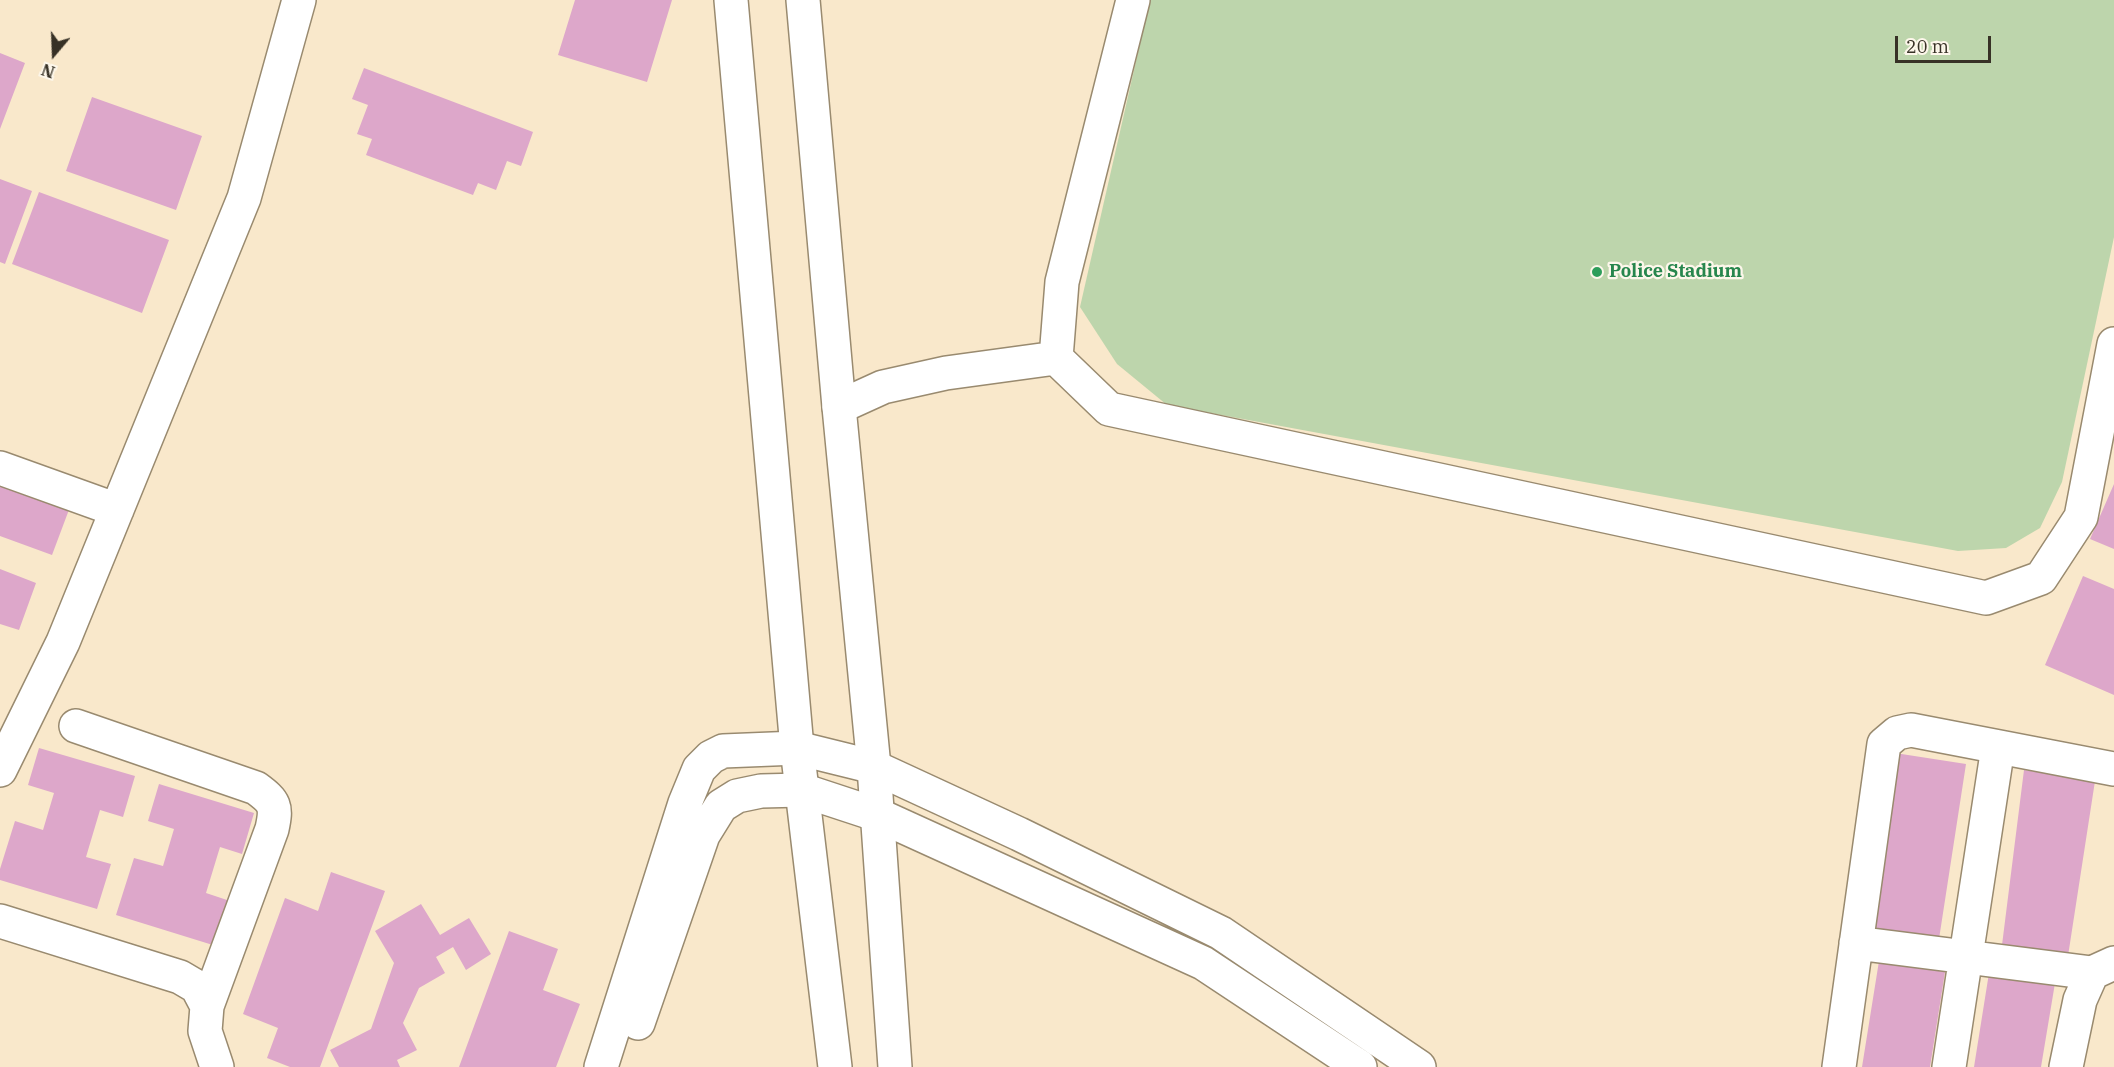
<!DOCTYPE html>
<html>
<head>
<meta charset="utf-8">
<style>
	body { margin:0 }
	#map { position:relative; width:2114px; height:1067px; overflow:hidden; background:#f9e8cb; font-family:"IBM Plex Serif",serif }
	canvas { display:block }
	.north { position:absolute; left:24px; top:24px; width:60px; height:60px; -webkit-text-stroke:4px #fdf7eb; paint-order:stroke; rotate:199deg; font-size:16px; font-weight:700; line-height:24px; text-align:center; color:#373126 }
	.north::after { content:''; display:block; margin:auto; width:21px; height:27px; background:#373126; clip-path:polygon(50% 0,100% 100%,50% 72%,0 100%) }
	.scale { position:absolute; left:1895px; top:36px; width:96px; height:27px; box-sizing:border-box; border:3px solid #373126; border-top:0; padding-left:8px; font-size:18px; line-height:21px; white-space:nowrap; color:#373126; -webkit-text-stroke:4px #fdf7eb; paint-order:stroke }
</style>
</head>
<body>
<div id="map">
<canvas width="2114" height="1067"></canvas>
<div class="north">N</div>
<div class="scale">20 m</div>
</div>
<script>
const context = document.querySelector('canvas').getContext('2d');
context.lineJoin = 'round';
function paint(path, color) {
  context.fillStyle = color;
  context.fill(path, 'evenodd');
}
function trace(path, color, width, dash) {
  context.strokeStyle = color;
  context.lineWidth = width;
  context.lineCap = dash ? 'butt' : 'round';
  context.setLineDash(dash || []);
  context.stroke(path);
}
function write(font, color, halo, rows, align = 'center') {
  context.font = font + ' "IBM Plex Serif",serif';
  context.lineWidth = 4.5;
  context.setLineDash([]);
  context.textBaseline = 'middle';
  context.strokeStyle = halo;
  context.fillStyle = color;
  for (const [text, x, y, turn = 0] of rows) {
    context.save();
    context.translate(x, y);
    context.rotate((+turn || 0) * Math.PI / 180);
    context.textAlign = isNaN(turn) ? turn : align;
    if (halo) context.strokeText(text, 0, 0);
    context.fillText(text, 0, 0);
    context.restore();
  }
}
paint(new Path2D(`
	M 1150,0 L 2114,0 L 2114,237 L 2062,482 L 2040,528 L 2006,548 L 1958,551 L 1167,405 L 1117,364 L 1080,307 Z`), '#bdd5ac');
paint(new Path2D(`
	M 575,0 L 672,0 L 647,82 L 558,55 Z
	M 0,53 L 25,63 L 0,129 Z
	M 364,68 L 533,132 L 521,166 L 507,161 L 496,190 L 478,183 L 473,195 L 366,155 L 372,139 L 357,134 L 368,105 L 352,99 Z
	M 92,97 L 202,136 L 176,210 L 66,171 Z
	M 0,179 L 32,191 L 5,264 L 0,262 Z
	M 39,192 L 169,240 L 142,313 L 12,264 Z
	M 0,482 L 70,507 L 52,555 L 0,536 Z
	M 2114,484 L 2114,549 L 2090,539 Z
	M 0,569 L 36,583 L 19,630 L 0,624 Z
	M 2083,576 L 2114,589 L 2114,695 L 2045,665 Z
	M 39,748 L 135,776 L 123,817 L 100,810 L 86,857 L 111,864 L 97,909 L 0,880 L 0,869 L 15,821 L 43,830 L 54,793 L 28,785 Z
	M 1895,753 L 1966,764 L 1939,939 L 1873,928 Z
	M 2024,770 L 2095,781 L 2068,956 L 2002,945 Z
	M 159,784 L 254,813 L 242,854 L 220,847 L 206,893 L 230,901 L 216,946 L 116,915 L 134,858 L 163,866 L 174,829 L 148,821 Z
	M 331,872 L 385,891 L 320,1067 L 290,1067 L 267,1058 L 278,1028 L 243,1014 L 285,898 L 318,911 Z
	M 421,904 L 440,935 L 469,918 L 491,954 L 466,970 L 453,947 L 436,957 L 445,973 L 419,988 L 403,1023 L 417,1050 L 397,1060 L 400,1067 L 339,1067 L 330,1050 L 371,1029 L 394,963 L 375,931 Z
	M 509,931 L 558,949 L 543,990 L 580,1004 L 556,1067 L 459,1067 Z
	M 1879,961 L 1945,972 L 1930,1067 L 1862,1067 Z
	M 1989,973 L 2055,983 L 2041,1067 L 1974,1067 Z`), '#dda7ca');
const street = new Path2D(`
	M 1133,0 L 1062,282 L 1056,358 L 1109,409 L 1986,598 L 2041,578 L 2081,517 L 2114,344
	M 839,407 L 883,387 L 946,373 L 1056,358
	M 0,468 L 117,510
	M 76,726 L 256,788 C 275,802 277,806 272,829 L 207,1006
	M 0,770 L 63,642 L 244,198 L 299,0
	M 0,921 L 180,977 L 197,987 L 207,1006 L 205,1031 L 217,1067
	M 1856,943 L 2092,973
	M 1839,1067 L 1884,744 L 1897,733 L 1911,730 L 2114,769
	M 1949,1067 L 1998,747
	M 2066,1067 L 2080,1000 L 2092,973 L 2114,963`);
const secondary = new Path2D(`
	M 638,1023 L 703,835 L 721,806 L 737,796 L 761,791 L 802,790 L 878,815 L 1203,963 L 1360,1067
	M 601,1067 L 685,803 L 699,769 L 711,757 L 723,751 L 797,748 L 874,767 L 1019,834 L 1221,933 L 1419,1067`);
const primary = new Path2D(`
	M 731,0 L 797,748 L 835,1067
	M 803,0 L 839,407 L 874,767 L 895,1067`);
trace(street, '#998a6f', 36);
trace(secondary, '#998a6f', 36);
trace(primary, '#998a6f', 36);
trace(street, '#fff', 33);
trace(secondary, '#fff', 33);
trace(primary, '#fff', 33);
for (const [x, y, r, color] of [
	[1597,272,6,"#2e9e5b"]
]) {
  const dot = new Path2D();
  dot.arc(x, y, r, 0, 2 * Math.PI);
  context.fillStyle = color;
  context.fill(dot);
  trace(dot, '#fdf7eb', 2);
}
write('bold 18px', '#27864d', '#fdf7eb', [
	["Police Stadium",1609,272]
], 'left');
</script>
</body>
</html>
